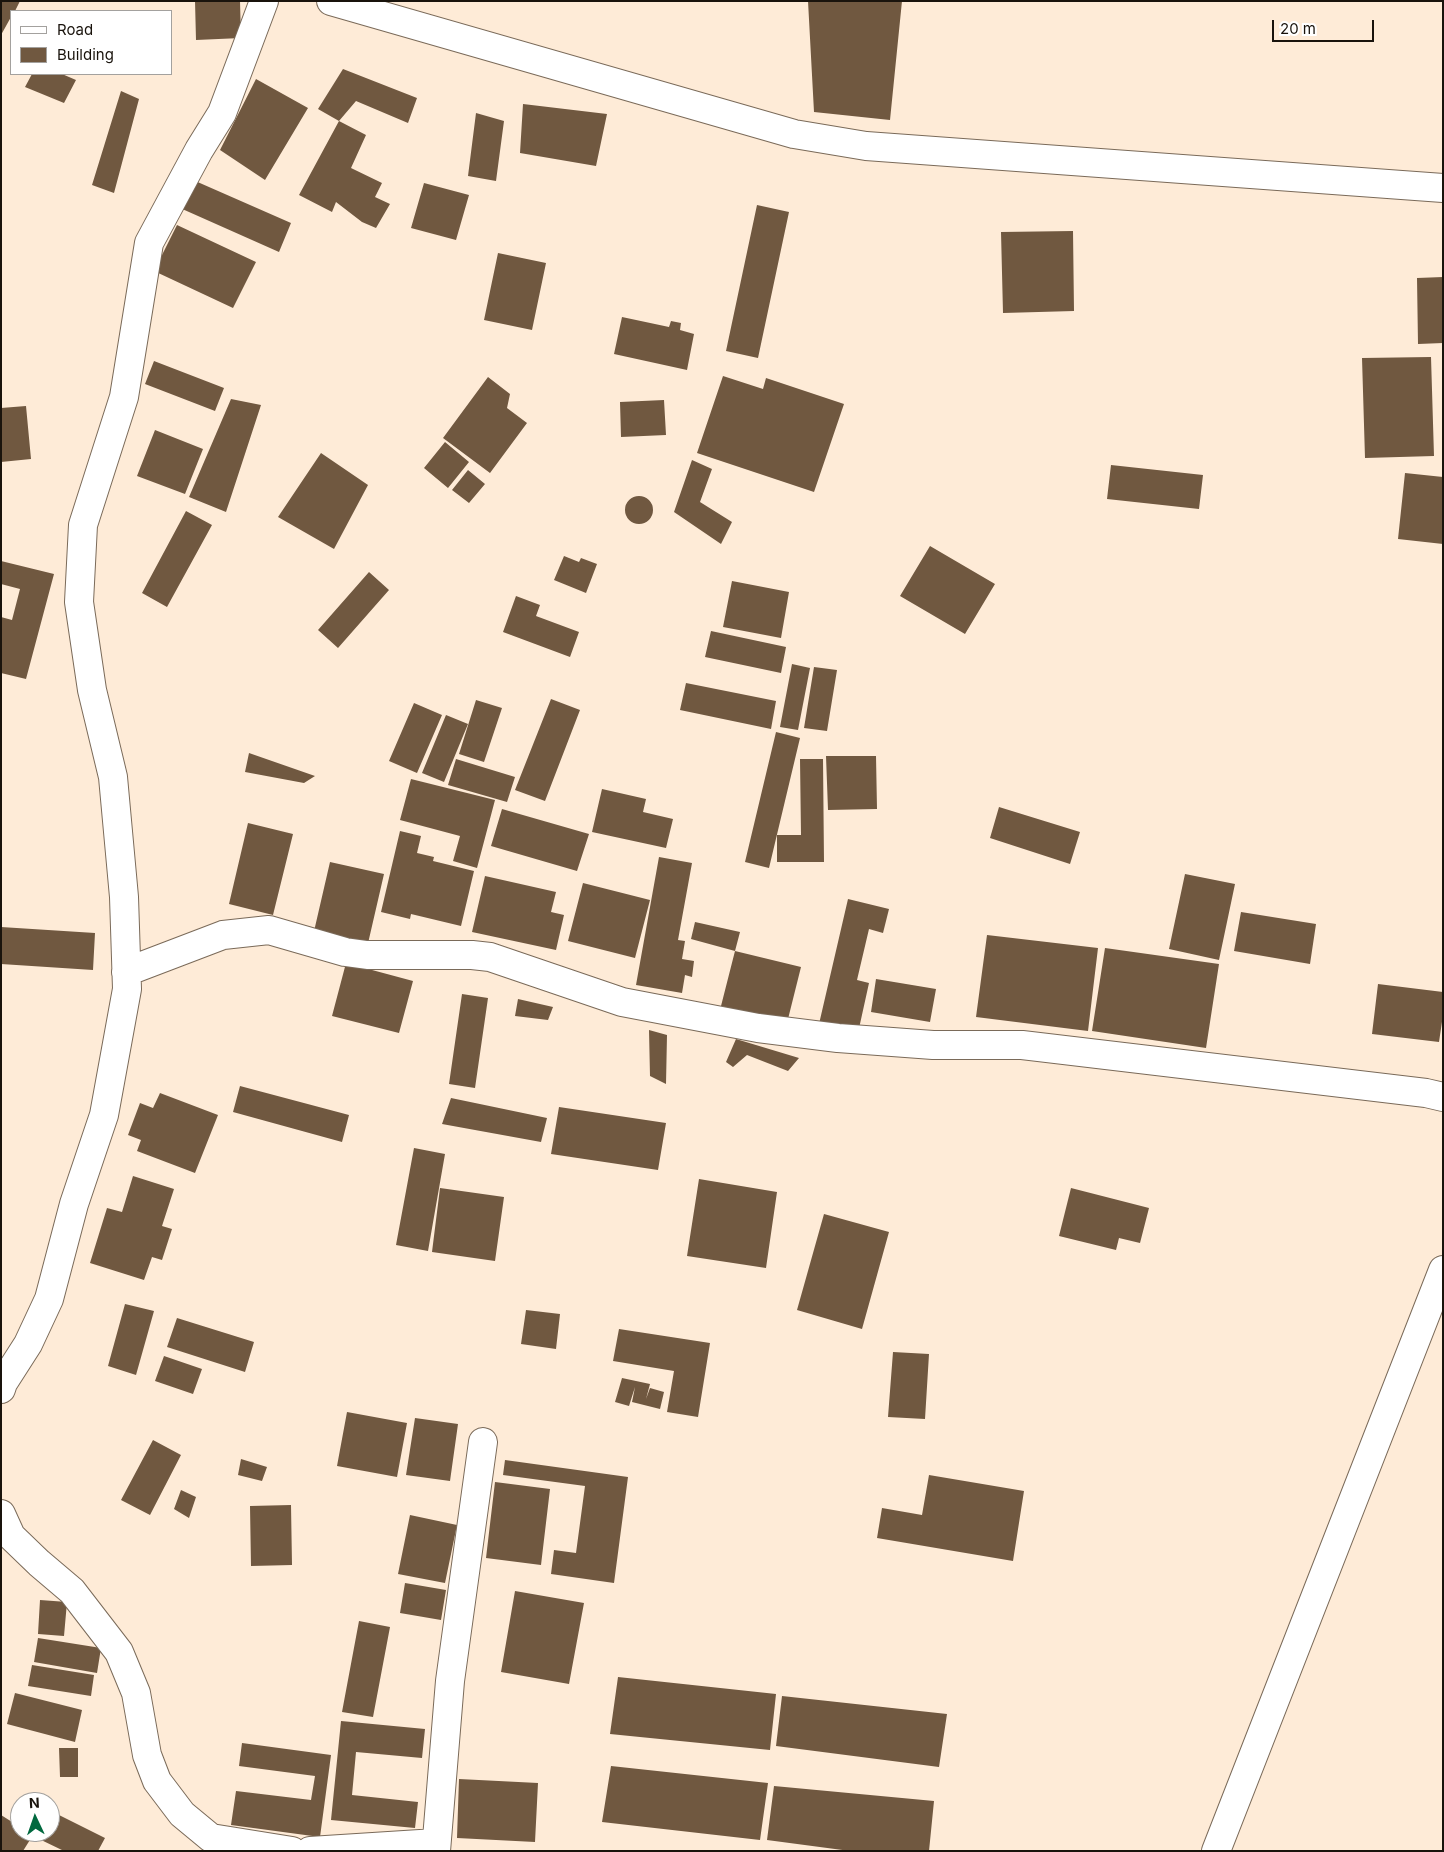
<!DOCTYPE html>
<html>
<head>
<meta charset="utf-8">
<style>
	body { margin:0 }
	#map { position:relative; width:1444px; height:1852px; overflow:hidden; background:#feebd7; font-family:Inter,sans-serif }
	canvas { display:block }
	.frame { position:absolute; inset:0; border:2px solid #19130c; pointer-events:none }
	.legend { position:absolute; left:10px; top:10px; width:162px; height:65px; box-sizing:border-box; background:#fff; border:1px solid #a3a19e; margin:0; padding:6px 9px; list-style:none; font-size:15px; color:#19130c }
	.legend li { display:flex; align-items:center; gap:10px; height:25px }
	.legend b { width:25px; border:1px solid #a3a19e }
	.north { position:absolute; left:10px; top:1792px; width:50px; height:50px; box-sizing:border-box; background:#fff; border:1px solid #a3a19e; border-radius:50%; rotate:357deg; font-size:14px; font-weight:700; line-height:20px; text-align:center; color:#19130c }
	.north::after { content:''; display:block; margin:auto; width:18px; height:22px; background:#01693f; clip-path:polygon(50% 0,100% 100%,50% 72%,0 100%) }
	.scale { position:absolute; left:1272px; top:20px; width:102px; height:22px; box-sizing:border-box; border:2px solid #19130c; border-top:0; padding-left:6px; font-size:15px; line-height:18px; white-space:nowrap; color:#19130c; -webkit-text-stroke:4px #fff; paint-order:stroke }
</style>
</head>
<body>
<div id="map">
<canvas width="1444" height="1852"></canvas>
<div class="frame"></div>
<ul class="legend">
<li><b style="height:6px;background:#fff"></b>Road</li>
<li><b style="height:14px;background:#705840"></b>Building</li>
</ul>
<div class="north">N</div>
<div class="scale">20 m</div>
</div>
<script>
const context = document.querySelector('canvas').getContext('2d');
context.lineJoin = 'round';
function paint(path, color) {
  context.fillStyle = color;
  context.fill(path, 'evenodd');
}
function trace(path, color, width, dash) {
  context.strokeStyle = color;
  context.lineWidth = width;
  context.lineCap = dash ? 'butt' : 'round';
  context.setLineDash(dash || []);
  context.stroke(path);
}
paint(new Path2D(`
	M 1,1 L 20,1 L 15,11 L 11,11 L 11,17 L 1,35 Z
	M 195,1 L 240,1 L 241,38 L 196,40 Z
	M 808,1 L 902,1 L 890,120 L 814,112 Z
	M 343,69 L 417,98 L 408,123 L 356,101 L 339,121 L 366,135 L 351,168 L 382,183 L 375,197 L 390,204 L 376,228 L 362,222 L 336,202 L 332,212 L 299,195 L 339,121 L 318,109 Z
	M 32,74 L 62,74 L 76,80 L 64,103 L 25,87 Z
	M 256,79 L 308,108 L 265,180 L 220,150 Z
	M 121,91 L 139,99 L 114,193 L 92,185 Z
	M 523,104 L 607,114 L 596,166 L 520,153 Z
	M 476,113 L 504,121 L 496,181 L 468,176 Z
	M 193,180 L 291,223 L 279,252 L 180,208 Z
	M 424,183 L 469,195 L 456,240 L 411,228 Z
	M 757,205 L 789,212 L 758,358 L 726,351 Z
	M 177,225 L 256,262 L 233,308 L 154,271 Z
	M 1073,231 L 1074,311 L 1003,313 L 1001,232 Z
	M 498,253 L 546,263 L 532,330 L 484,320 Z
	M 1443,277 L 1443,343 L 1418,344 L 1417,278 Z
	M 622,317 L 669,327 L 671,321 L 681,323 L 680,330 L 694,334 L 687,370 L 614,354 Z
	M 1431,357 L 1434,456 L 1365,458 L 1362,358 Z
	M 154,361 L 224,388 L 215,411 L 145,384 Z
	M 723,376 L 763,389 L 766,378 L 844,404 L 814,492 L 697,453 Z
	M 488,377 L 510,394 L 507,408 L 527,423 L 490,473 L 443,438 Z
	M 231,399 L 261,405 L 226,512 L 189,497 Z
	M 664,400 L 666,435 L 621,437 L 620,402 Z
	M 26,406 L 31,459 L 1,462 L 1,408 Z
	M 155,430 L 203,449 L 185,494 L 137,476 Z
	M 445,442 L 469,462 L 448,488 L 424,468 Z
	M 321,453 L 368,485 L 334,549 L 278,517 Z
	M 692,460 L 712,469 L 700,502 L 732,522 L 721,544 L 674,512 Z
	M 1111,465 L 1203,475 L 1199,509 L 1107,499 Z
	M 468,470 L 485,484 L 469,503 L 452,490 Z
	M 1405,473 L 1443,477 L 1443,544 L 1398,539 Z
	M625 510a14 14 0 1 1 28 0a14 14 0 1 1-28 0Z
	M 186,511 L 212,525 L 167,607 L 142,593 Z
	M 930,546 L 995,584 L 965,634 L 900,596 Z
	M 564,556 L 579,562 L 581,558 L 597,564 L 586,593 L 554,580 Z
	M 1,561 L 54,574 L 26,679 L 1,673 L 1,617 L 12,620 L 20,589 L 1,584 Z
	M 369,572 L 389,590 L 338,648 L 318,630 Z
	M 732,581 L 789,592 L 781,638 L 723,627 Z
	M 516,596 L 540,605 L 536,616 L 579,632 L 570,657 L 503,632 Z
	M 711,631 L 786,647 L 781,673 L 705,657 Z
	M 792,664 L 810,668 L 798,730 L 780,727 Z
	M 814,667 L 837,670 L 827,731 L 804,728 Z
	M 686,683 L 776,701 L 771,729 L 680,710 Z
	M 551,699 L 580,710 L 545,801 L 515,790 Z
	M 476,700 L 502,708 L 484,762 L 459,754 Z
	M 414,703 L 442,715 L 417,773 L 389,761 Z
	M 446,715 L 468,724 L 444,782 L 422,773 Z
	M 776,732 L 800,738 L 769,868 L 745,862 Z
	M 249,753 L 315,776 L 304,783 L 245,772 Z
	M 826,756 L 876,756 L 877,809 L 828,810 Z
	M 456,759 L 515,777 L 507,802 L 448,785 Z
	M 800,759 L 823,759 L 824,862 L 777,862 L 777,835 L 801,835 Z
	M 411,779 L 495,800 L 477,868 L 453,861 L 460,836 L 400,820 Z
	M 602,789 L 646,799 L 643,812 L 673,819 L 666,848 L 592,832 Z
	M 999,807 L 1080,832 L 1070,864 L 990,838 Z
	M 502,809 L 589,834 L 577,871 L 491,846 Z
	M 248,823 L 293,834 L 273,915 L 229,904 Z
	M 400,831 L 421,836 L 417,853 L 434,857 L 433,861 L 474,871 L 461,926 L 411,914 L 410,919 L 381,912 Z
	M 659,857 L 692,863 L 678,940 L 685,941 L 682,959 L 694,961 L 692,977 L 685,975 L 682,993 L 636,985 Z
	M 330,862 L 384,874 L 366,952 L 312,940 Z
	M 1185,874 L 1235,884 L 1219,960 L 1169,949 Z
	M 485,876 L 556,892 L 551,912 L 564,915 L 556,950 L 472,932 Z
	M 583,883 L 650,900 L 635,958 L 568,941 Z
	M 848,899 L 889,909 L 883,933 L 869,929 L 857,980 L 869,983 L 858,1033 L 819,1024 Z
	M 1241,912 L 1316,924 L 1310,964 L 1234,951 Z
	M 695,922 L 740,932 L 735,951 L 691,939 Z
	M 1,927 L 95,933 L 93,970 L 1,964 Z
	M 987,935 L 1098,948 L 1088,1031 L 976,1017 Z
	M 1105,948 L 1219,964 L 1206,1048 L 1092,1031 Z
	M 735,951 L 801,967 L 787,1023 L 721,1006 Z
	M 346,963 L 413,981 L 399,1033 L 332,1016 Z
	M 876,979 L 936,989 L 930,1022 L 871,1012 Z
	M 1378,984 L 1443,992 L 1443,1015 L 1439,1042 L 1372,1034 Z
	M 462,994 L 488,998 L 475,1088 L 449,1084 Z
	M 518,999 L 553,1007 L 548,1020 L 515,1016 Z
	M 649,1030 L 667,1035 L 666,1084 L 650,1076 Z
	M 736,1039 L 799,1058 L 788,1071 L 747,1055 L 733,1067 L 726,1062 Z
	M 240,1086 L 349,1115 L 342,1142 L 233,1112 Z
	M 160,1093 L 218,1115 L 195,1173 L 137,1151 L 141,1140 L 128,1135 L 140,1103 L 153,1108 Z
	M 451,1098 L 547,1118 L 541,1142 L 442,1124 Z
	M 559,1107 L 666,1123 L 658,1170 L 551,1154 Z
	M 414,1148 L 445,1154 L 428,1251 L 396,1245 Z
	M 133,1176 L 174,1189 L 162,1226 L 172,1229 L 162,1260 L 152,1257 L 144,1280 L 90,1263 L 107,1208 L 122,1212 Z
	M 699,1179 L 777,1192 L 766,1268 L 687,1256 Z
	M 440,1188 L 504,1197 L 495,1261 L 432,1252 Z
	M 1071,1188 L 1149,1208 L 1140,1243 L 1119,1238 L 1116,1250 L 1059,1236 Z
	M 824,1214 L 889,1232 L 862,1329 L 797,1310 Z
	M 125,1304 L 154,1311 L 136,1375 L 108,1366 Z
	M 526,1310 L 560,1314 L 556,1349 L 521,1344 Z
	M 177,1318 L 254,1342 L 245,1372 L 167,1347 Z
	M 619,1329 L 710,1343 L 698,1417 L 667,1412 L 674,1371 L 613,1361 Z
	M 893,1352 L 929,1354 L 925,1419 L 888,1417 Z
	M 164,1356 L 202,1369 L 193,1394 L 155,1381 Z
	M 622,1378 L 650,1384 L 646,1399 L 650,1388 L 664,1392 L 660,1409 L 632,1402 L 635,1387 L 629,1406 L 615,1402 Z
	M 347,1412 L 407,1423 L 397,1477 L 337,1466 Z
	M 415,1418 L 458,1424 L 450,1481 L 406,1475 Z
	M 153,1440 L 181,1455 L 150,1515 L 121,1500 Z
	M 241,1459 L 267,1467 L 262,1481 L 238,1475 Z
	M 505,1460 L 628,1477 L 614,1583 L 551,1574 L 554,1550 L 576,1553 L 585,1486 L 503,1475 Z
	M 929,1475 L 1024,1491 L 1013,1561 L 877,1538 L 882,1508 L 922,1515 Z
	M 495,1482 L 550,1489 L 541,1565 L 486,1558 Z
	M 181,1490 L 196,1497 L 189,1518 L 174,1509 Z
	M 291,1505 L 292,1565 L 251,1566 L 250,1506 Z
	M 410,1515 L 457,1525 L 445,1583 L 398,1574 Z
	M 405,1583 L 446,1590 L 441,1620 L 400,1613 Z
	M 515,1591 L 584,1603 L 569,1684 L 501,1672 Z
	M 40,1600 L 67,1602 L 64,1636 L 38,1634 Z
	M 359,1621 L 390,1627 L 373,1717 L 342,1712 Z
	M 38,1638 L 101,1648 L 97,1673 L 34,1662 Z
	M 32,1665 L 94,1675 L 91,1696 L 28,1686 Z
	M 618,1677 L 776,1694 L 770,1750 L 610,1734 Z
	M 15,1693 L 82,1710 L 75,1742 L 7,1724 Z
	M 782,1696 L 947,1714 L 939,1767 L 776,1746 Z
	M 341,1721 L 425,1729 L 422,1758 L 356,1752 L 352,1795 L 418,1802 L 415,1828 L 331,1820 Z
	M 242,1743 L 331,1755 L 320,1837 L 231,1825 L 236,1791 L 311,1800 L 315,1776 L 239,1766 Z
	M 59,1748 L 78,1748 L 78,1777 L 60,1777 Z
	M 611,1766 L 768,1783 L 760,1840 L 602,1822 Z
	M 459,1779 L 538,1783 L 535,1842 L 457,1838 Z
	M 774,1786 L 934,1801 L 929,1851 L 850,1851 L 767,1840 Z
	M 51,1811 L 105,1838 L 98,1851 L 64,1851 L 37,1838 L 40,1832 L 50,1832 Z
	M 1,1815 L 20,1827 L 20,1832 L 28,1832 L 33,1835 L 23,1851 L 1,1851 Z`), '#705840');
const street = new Path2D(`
	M 126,972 L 223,935 L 269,930 L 345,952 L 367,955 L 472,955 L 490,957 L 622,1002 L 758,1028 L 838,1038 L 933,1045 L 1022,1045 L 1426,1093 L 1443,1097
	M 1,1389 L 3,1383 L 28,1344 L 49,1299 L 74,1204 L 104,1115 L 127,989 L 124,897 L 113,777 L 92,690 L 79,602 L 83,525 L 124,397 L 149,243 L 199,150 L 222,113 L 264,1
	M 1,1514 L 11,1536 L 39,1563 L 72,1591 L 119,1652 L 136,1693 L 147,1755 L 157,1781 L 182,1814 L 211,1838 L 292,1851
	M 310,1851 L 436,1843
	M 436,1851 L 450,1681 L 483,1442`);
const secondary = new Path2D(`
	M 331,1 L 794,134 L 866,146 L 1443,188
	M 1216,1851 L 1443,1270`);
trace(street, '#7a6a59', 30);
trace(secondary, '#7a6a59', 30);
trace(street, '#fff', 28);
trace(secondary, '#fff', 28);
</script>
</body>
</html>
